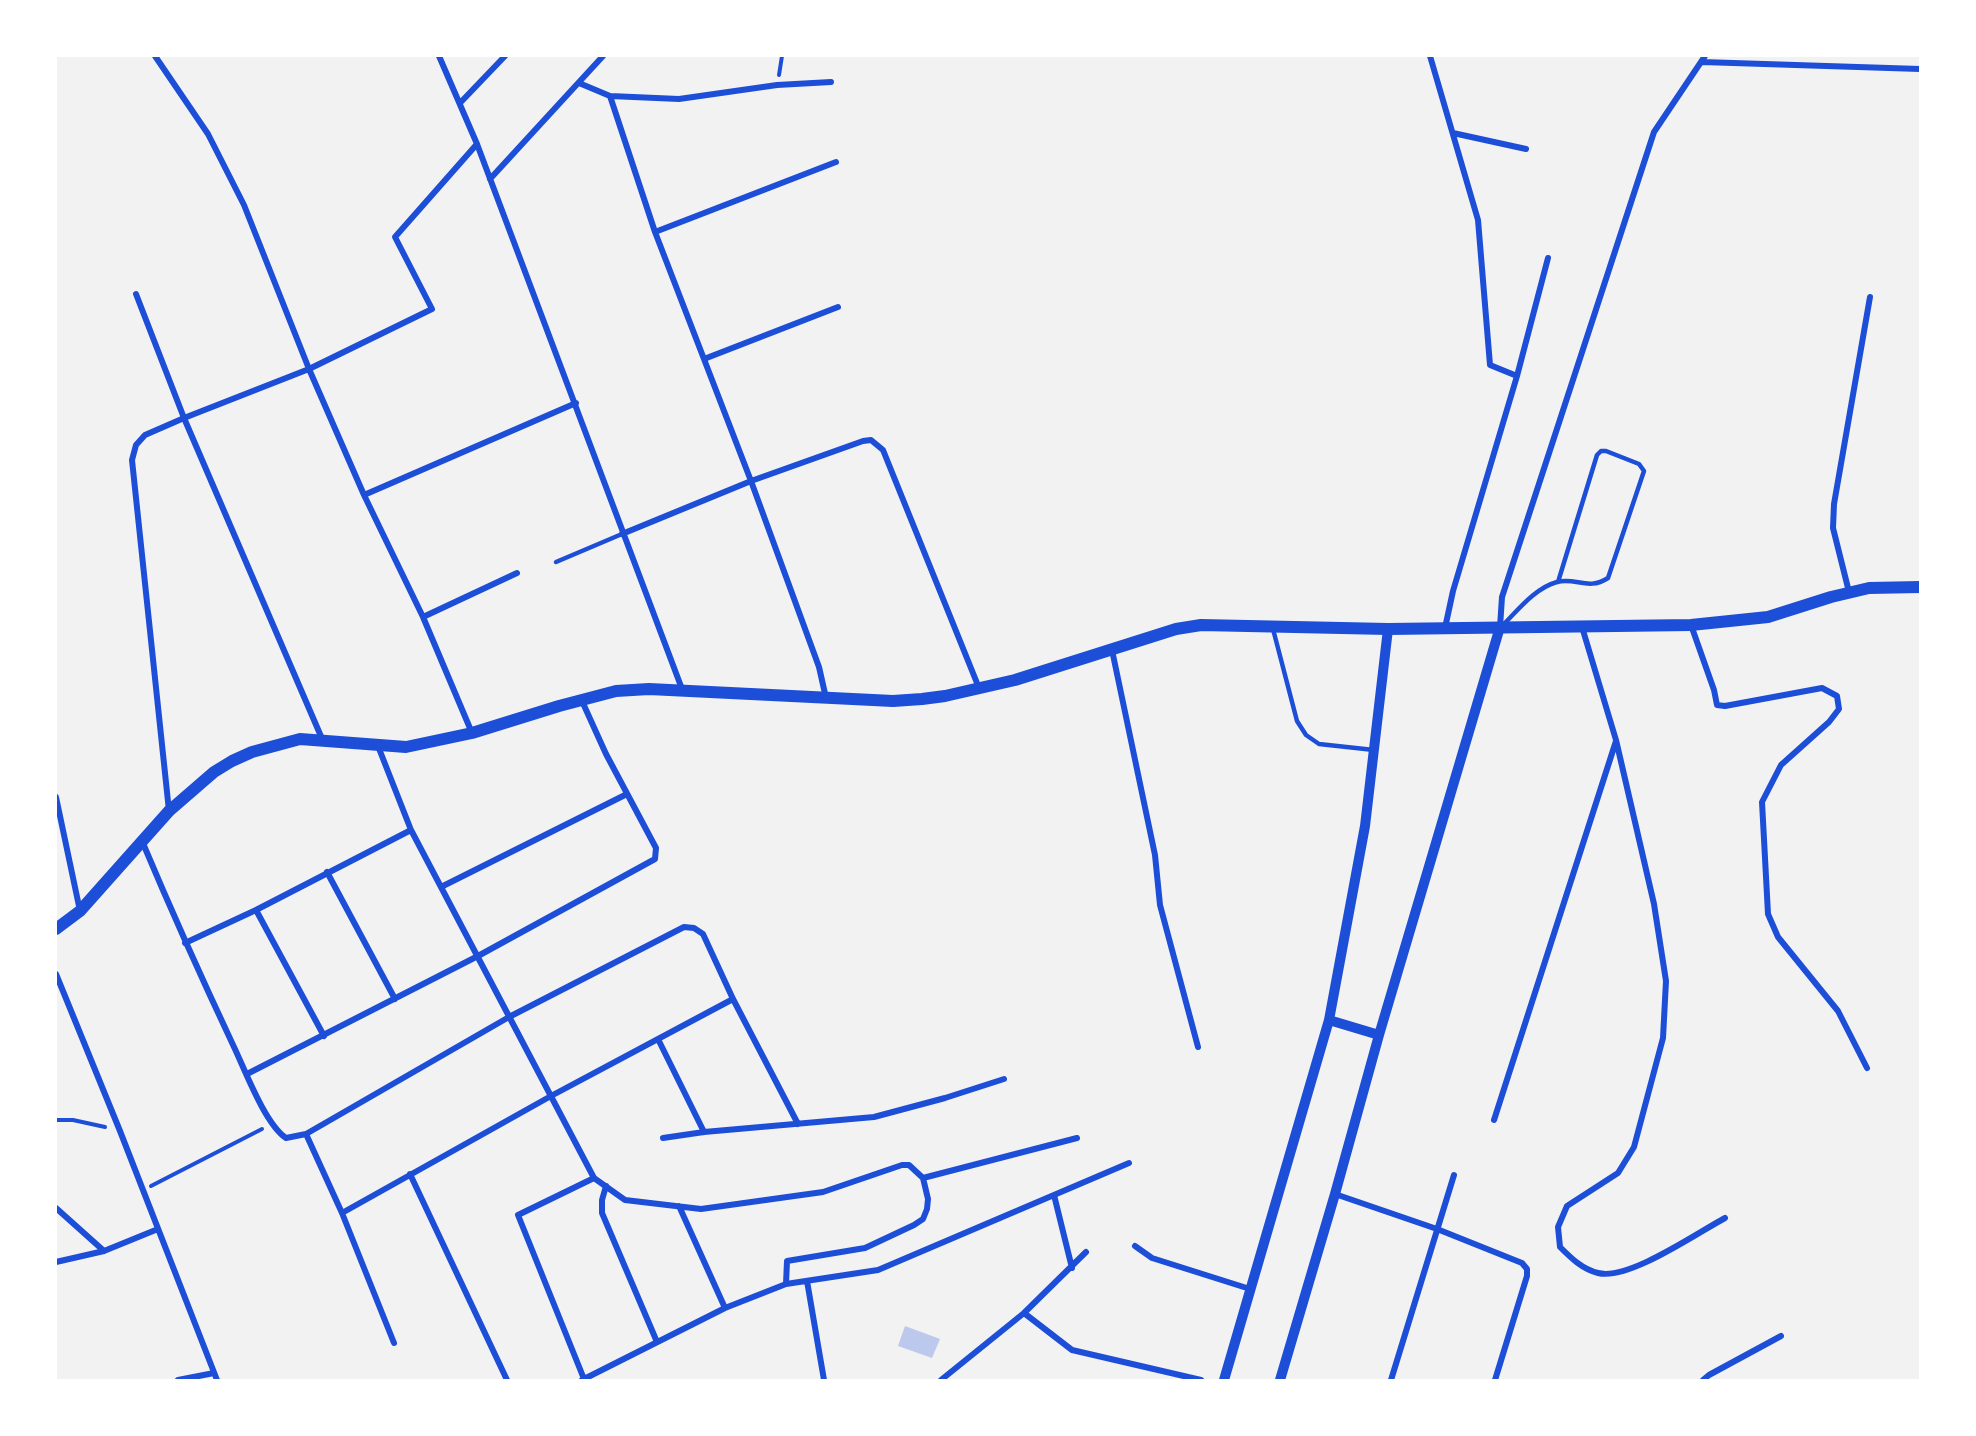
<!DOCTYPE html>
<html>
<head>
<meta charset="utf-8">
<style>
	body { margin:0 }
	#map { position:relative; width:1976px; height:1436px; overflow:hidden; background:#f2f2f2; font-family:Ubuntu,sans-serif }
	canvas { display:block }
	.frame { position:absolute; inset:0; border:57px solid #fff; pointer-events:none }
</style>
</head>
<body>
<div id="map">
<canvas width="1976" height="1436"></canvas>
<div class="frame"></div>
</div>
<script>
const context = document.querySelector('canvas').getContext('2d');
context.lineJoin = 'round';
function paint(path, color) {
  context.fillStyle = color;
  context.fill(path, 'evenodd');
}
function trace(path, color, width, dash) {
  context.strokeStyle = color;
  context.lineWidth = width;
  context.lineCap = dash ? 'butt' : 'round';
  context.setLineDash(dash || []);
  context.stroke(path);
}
paint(new Path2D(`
	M 905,1326 L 940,1339 L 932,1358 L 898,1346 Z`), '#bdc9ec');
trace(new Path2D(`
	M 779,75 L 782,56
	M 56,1120 L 73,1120 L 105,1127
	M 151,1186 L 262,1129`), '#1d4ed8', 4);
trace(new Path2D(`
	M 556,562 L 622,534
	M 1502,626 C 1518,610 1535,588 1557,582 C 1576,577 1588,591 1608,578 L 1644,471 L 1639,464 L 1606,451 L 1601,451 L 1597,455 L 1558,582
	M 1273,629 L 1297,721 L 1306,735 L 1319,744 L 1374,750`), '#1d4ed8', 4.5);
trace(new Path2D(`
	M 155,56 L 208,134 L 244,205 L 309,369 L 364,495 L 423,617 L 472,733
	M 439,56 L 477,144 L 682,689
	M 1430,56 L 1478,220 L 1490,365 L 1517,376
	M 1702,62 L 1920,69
	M 579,83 L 610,96 L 679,99 L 777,85 L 831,82
	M 610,96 L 655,232 L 751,481 L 819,667 L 826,698
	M 460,103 L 505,56
	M 1453,133 L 1526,149
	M 490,179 L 603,56
	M 655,232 L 836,162
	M 136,294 L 184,418 L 323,741
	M 704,359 L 838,307
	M 364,495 L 576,403
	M 622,534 L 751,481 L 863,441 L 871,440 L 883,450 L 979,688
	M 1849,592 L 1833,528 L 1834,504 L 1870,297
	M 423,617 L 517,573
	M 1691,625 L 1714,690 L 1717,705 L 1725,706 L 1822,688 L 1837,696 L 1839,709 L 1829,722 L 1781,765 L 1762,802 L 1768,914 L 1778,937 L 1838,1011 L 1867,1068
	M 1500,627 L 1502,597 L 1654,132 L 1705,56
	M 1582,627 L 1616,740 L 1654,904 L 1666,981 L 1663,1038 L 1634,1147 L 1618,1173 L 1567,1206 L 1558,1227 L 1560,1247 C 1571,1258 1582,1269 1598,1273 C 1628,1281 1697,1233 1725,1218
	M 1445,628 L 1453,591 L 1517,376 L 1548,258
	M 1112,650 L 1155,855 L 1160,905 L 1198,1047
	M 378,746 L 411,830 L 594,1178 L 625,1200 L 701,1209 L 823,1192 L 902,1165 L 909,1165 L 923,1178 L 928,1199 L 927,1209 L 923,1219 L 914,1225 L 865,1248 L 787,1261 L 786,1284
	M 56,797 L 80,911
	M 169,811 L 132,460 L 136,445 L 145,435 L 184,418 L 309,369 L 432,309 L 395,237 L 477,144
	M 142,841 C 171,910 202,979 234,1047 C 245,1070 265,1124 286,1138 L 306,1134 L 509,1017 L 684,927 L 694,928 L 703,934 L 733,999 L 798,1124
	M 327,872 L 395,999
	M 441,887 L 627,794
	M 256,910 L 324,1036
	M 185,943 L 256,910 L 411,830
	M 56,974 L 120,1131 L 217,1380
	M 658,1039 L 704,1132
	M 247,1074 L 478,956 L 655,859 L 656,848 L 606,754 L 582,701
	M 1494,1120 L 1616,741
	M 306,1134 L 342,1213 L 394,1343
	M 663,1138 L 704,1132 L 874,1117 L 945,1098 L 1004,1079
	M 410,1174 L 507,1380
	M 923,1178 L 1077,1138
	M 606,1186 L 602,1200 L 602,1213 L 657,1342
	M 1335,1194 L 1437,1229 L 1522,1263 L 1527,1269 L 1527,1276 L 1495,1380
	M 1054,1195 L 1072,1268
	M 679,1206 L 725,1308
	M 56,1208 L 104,1251
	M 342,1213 L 551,1096 L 733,999
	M 1135,1246 L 1152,1258 L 1250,1289
	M 56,1262 L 104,1251 L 158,1229
	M 807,1281 L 824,1380
	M 1024,1313 L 1072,1350 L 1201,1380
	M 584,1379 L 518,1215 L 594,1178
	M 178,1380 L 214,1373
	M 582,1380 L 725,1308 L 786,1284 L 878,1270 L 1129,1163
	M 941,1380 L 1024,1313 L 1086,1252
	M 1391,1380 L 1454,1175
	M 1703,1380 L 1709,1375 L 1781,1336`), '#1d4ed8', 6);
trace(new Path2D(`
	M 1329,1020 L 1379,1035
	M 1224,1380 L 1329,1020 L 1365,826 L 1388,629
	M 1280,1380 L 1335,1194 L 1379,1035 L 1500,627`), '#1d4ed8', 10);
trace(new Path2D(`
	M 56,929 L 80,911 L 169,811 L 214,772 L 232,761 L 252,752 L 300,739 L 406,747 L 472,733 L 559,706 L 616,691 L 649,689 L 893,701 L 922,699 L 945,696 L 1015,680 L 1176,629 L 1201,625 L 1388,629 L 1691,625 L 1768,617 L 1831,597 L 1869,588 L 1920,587`), '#1d4ed8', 12);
</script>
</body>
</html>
